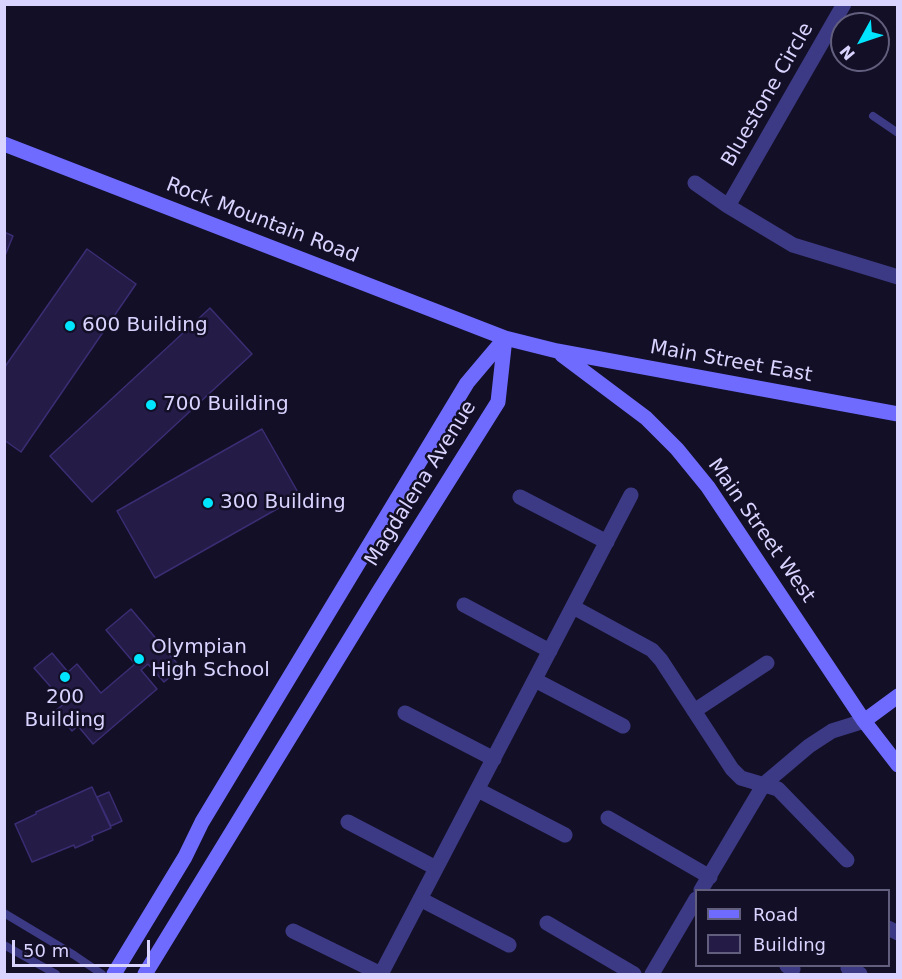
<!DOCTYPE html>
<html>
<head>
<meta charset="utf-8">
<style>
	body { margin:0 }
	#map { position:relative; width:902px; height:979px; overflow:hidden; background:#130f26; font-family:"DejaVu Sans",sans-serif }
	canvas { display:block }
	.frame { position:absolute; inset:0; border:6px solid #d9d4ff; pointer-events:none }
	.legend { position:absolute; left:695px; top:889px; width:195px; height:78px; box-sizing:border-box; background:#130f26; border:2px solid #625e7d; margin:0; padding:8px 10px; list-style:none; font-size:18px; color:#d9d4ff }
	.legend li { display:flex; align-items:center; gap:12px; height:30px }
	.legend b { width:30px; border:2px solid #625e7d }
	.north { position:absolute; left:830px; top:12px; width:60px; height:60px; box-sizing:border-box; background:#130f26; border:2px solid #625e7d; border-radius:50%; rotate:230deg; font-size:16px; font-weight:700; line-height:24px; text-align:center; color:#d9d4ff }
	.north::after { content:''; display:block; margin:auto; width:21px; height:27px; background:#00e5ff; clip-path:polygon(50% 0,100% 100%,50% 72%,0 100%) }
	.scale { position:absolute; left:12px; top:940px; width:138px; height:27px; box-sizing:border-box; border:3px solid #d9d4ff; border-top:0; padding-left:8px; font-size:18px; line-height:21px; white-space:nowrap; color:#d9d4ff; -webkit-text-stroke:4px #130f26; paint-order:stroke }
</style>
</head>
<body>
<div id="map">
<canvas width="902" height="979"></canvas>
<div class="frame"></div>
<ul class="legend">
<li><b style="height:8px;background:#6f6bff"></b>Road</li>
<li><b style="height:16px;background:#241b47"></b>Building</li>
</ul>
<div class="north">N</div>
<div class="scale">50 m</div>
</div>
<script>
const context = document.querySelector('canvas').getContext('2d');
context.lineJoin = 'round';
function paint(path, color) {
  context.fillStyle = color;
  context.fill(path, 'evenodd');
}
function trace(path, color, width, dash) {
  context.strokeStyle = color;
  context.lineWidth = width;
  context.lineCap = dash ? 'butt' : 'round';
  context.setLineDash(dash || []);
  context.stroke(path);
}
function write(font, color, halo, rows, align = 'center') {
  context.font = font + ' "DejaVu Sans",sans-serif';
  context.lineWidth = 5;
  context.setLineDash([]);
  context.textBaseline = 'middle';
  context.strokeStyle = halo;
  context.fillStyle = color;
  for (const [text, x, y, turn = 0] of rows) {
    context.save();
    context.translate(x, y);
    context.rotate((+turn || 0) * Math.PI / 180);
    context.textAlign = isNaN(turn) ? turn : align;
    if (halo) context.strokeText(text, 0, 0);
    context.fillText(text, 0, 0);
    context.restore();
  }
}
const building = new Path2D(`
	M 4,232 L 13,236 L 4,258 Z
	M 87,249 L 136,284 L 21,452 L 4,440 L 4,368 Z
	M 210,308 L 252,354 L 92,502 L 50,456 Z
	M 262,429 L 300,496 L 155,578 L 117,511 Z
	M 131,609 L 181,668 L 164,682 L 148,664 L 141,670 L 157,689 L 93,744 L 78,726 L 72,731 L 55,711 L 65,703 L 34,668 L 52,653 L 68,672 L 77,664 L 101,693 L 135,664 L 106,630 Z
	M 92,787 L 111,828 L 92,836 L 93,840 L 75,848 L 74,845 L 32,862 L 15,824 L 36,814 L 36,812 Z
	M 109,792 L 122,821 L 111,826 L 97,797 Z`);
paint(building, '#241b47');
trace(building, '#3b2d73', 1.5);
trace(new Path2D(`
	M 873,116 L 898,133
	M 4,913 L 74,955 L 102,974
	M 4,945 L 56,974`), '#3d3a85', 8);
trace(new Path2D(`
	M 695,183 L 728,206 L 793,245 L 898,277
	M 728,206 L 844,4
	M 520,497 L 607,542
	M 464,605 L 550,651
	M 573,607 L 652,650 L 661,660 L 732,769 L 741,778 L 778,789 L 847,860
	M 535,680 L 623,726
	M 694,711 L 767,663
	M 405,713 L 494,759
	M 478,790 L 565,835
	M 608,818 L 710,877
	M 348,822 L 436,868
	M 701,890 L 764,784 L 809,746 L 832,731 L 864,721
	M 420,899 L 509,945
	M 547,923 L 634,974
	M 888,928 L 898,933
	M 293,931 L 381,974
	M 787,966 L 793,969
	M 848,968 L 860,974
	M 381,974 L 631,495
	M 652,974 L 696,899`), '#3d3a85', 15);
trace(new Path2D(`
	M 4,144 L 505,338 L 557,351 L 898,414
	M 562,355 L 646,418 L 677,449 L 708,487 L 864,721 L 898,765
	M 864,721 L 898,696
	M 114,974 L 185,857 L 202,822 L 467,383 L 505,338
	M 145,974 L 378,593 L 498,402 L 505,338`), '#6f6bff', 15);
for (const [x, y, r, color] of [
	[70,326,6,"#00e5ff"],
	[151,405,6,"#00e5ff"],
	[208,503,6,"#00e5ff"],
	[139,659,6,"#00e5ff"],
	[65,677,6,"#00e5ff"]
]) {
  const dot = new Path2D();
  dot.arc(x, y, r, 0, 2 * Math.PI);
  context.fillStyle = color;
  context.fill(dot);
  trace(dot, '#130f26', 2);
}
write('20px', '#d9d4ff', '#130f26', [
	["Bluestone Circle",768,95,-60],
	["Rock Mountain Road",262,221,21],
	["Main Street East",731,362,10],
	["Magdalena Avenue",421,484,-58],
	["Main Street West",761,531,55]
]);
write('20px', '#d9d4ff', '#130f26', [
	["600 Building",82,326],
	["700 Building",163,405],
	["300 Building",220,503],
	["Olympian",151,648],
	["High School",151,671],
	["200",65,698,"center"],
	["Building",65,721,"center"]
], 'left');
</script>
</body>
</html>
